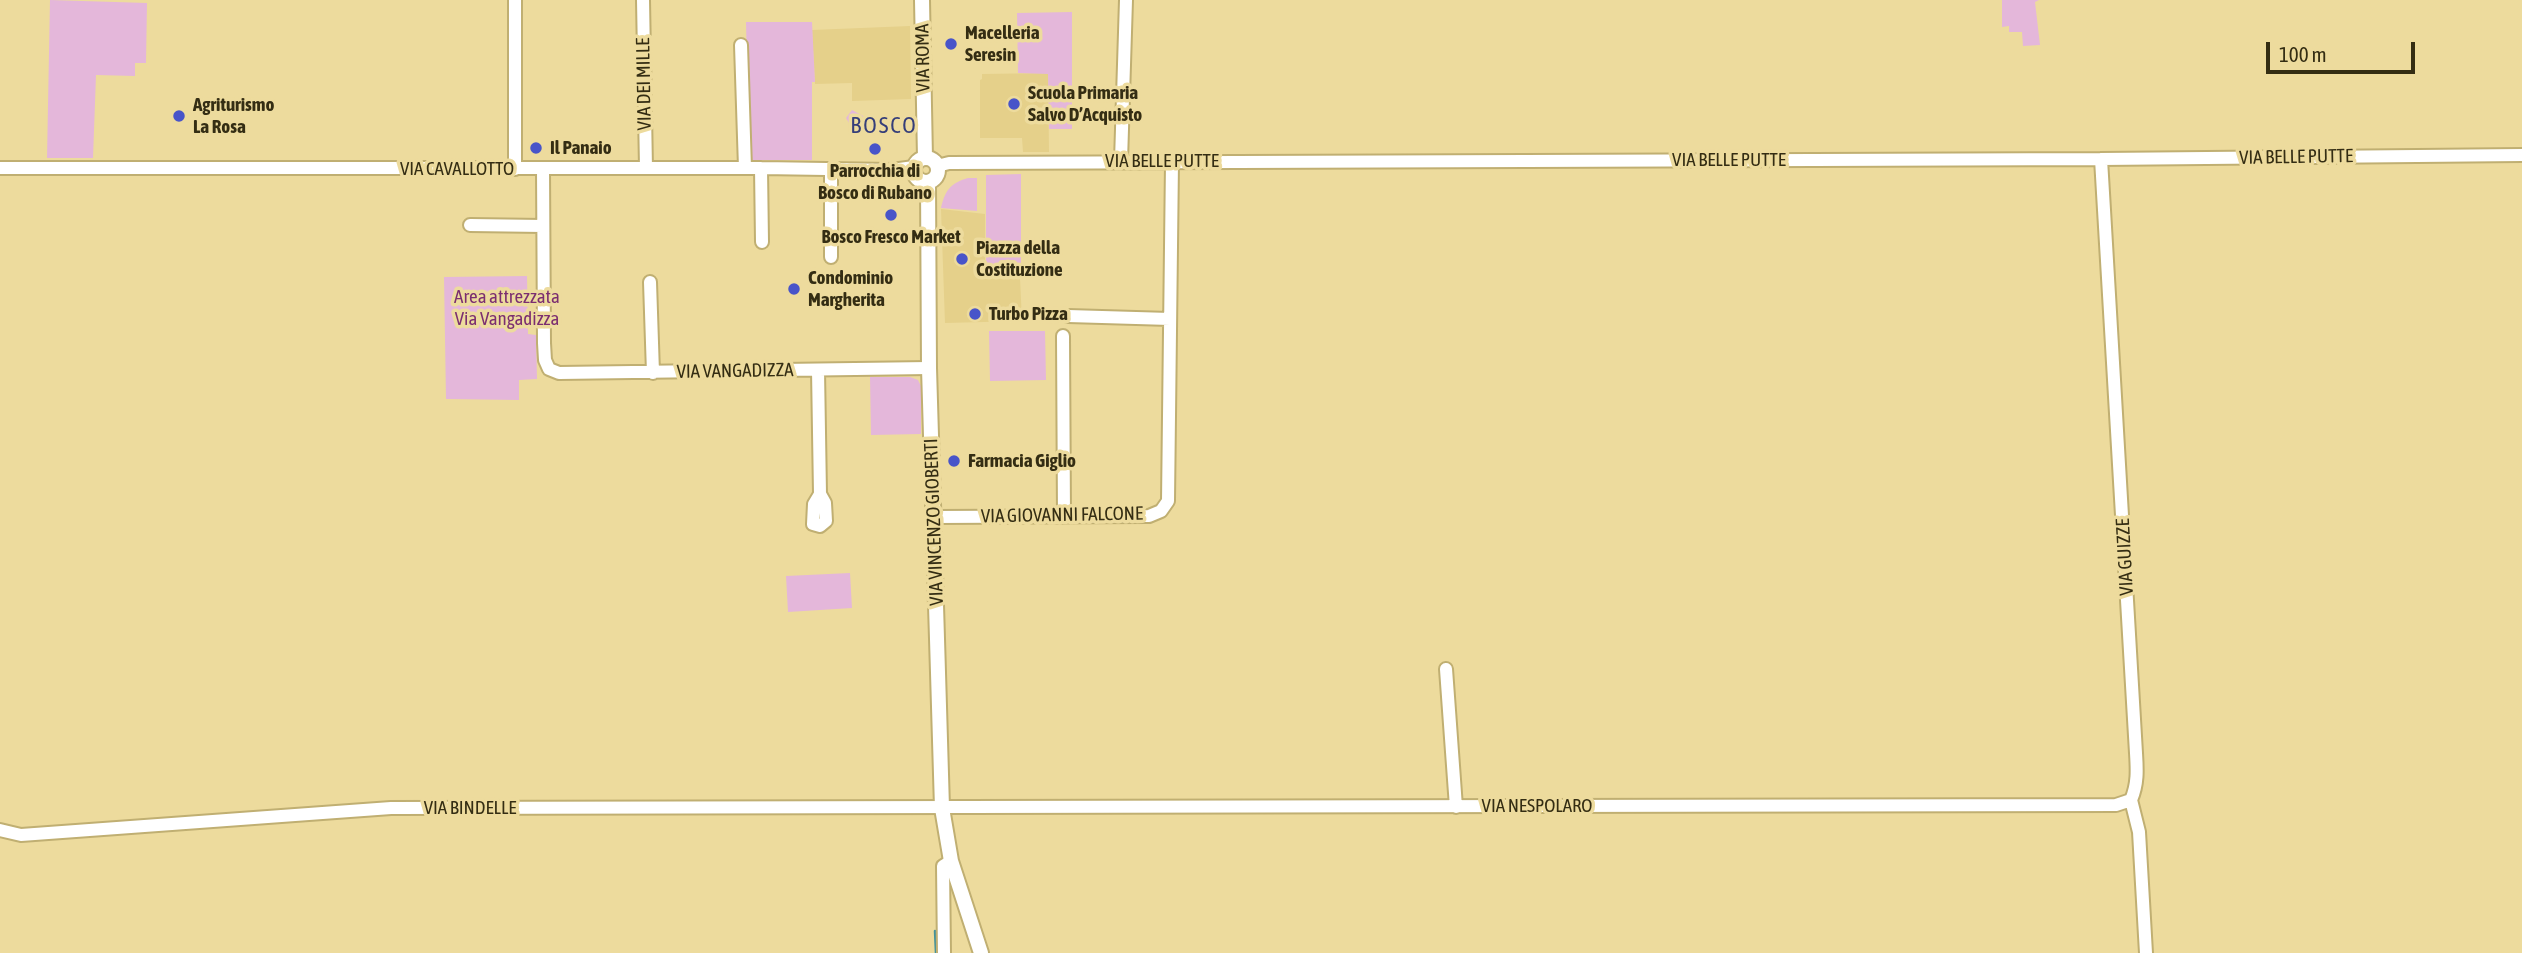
<!DOCTYPE html>
<html>
<head>
<meta charset="utf-8">
<style>
	body { margin:0 }
	#map { position:relative; width:2522px; height:953px; overflow:hidden; background:#eddb9d; font-family:"Asap Condensed",sans-serif }
	canvas { display:block }
	.scale { position:absolute; left:2266px; top:42px; width:149px; height:32px; box-sizing:border-box; border:4px solid #342d13; border-top:0; padding-left:9px; font-size:21px; line-height:24px; white-space:nowrap; color:#342d13; -webkit-text-stroke:5px #eddb9d; paint-order:stroke }
</style>
</head>
<body>
<div id="map">
<canvas width="2522" height="953"></canvas>
<div class="scale">100 m</div>
</div>
<script>
const context = document.querySelector('canvas').getContext('2d');
context.lineJoin = 'round';
function paint(path, color) {
  context.fillStyle = color;
  context.fill(path, 'evenodd');
}
function trace(path, color, width, dash) {
  context.strokeStyle = color;
  context.lineWidth = width;
  context.lineCap = dash ? 'butt' : 'round';
  context.setLineDash(dash || []);
  context.stroke(path);
}
function write(font, color, halo, rows, align = 'center') {
  context.font = font + ' "Asap Condensed",sans-serif';
  context.lineWidth = 7;
  context.setLineDash([]);
  context.textBaseline = 'middle';
  context.strokeStyle = halo;
  context.fillStyle = color;
  for (const [text, x, y, turn = 0] of rows) {
    context.save();
    context.translate(x, y);
    context.rotate((+turn || 0) * Math.PI / 180);
    context.textAlign = isNaN(turn) ? turn : align;
    if (halo) context.strokeText(text, 0, 0);
    context.fillText(text, 0, 0);
    context.restore();
  }
}
paint(new Path2D(`
	M 910,26 L 911,99 L 852,101 L 852,83 L 815,84 L 812,30 Z
	M 1048,73 L 1049,152 L 1023,152 L 1022,138 L 980,138 L 980,80 L 982,79 L 982,74 Z
	M 941,209 L 985,214 L 985,278 L 1020,278 L 1022,321 L 945,323 Z`), '#e5d08a');
paint(new Path2D(`
	M 50,0 L 147,3 L 146,63 L 135,63 L 135,76 L 96,75 L 93,158 L 47,158 Z
	M 2002,0 L 2039,0 L 2035,2 L 2040,45 L 2023,46 L 2022,32 L 2009,32 L 2009,26 L 2002,27 Z
	M 1072,12 L 1072,129 L 1049,129 L 1048,74 L 1018,73 L 1017,13 Z
	M 746,22 L 812,22 L 815,82 L 812,82 L 812,160 L 749,160 Z
	M 852,110 L 865,117 L 869,121 L 849,123 L 846,118 Z
	M 1021,174 L 1021,277 L 986,277 L 986,175 Z
	M 968,178 L 977,178 L 977,211 L 941,208 C 945,191 950,183 968,178 Z
	M 527,276 L 528,334 L 536,335 L 537,379 L 519,380 L 519,400 L 446,399 L 444,277 Z
	M 989,331 L 1045,331 L 1046,380 L 990,381 Z
	M 870,377 L 910,377 L 918,380 L 921,386 L 921,434 L 871,435 Z
	M 850,573 L 852,608 L 788,612 L 786,576 Z`), '#e4b7da');
trace(new Path2D(`
	M 935,931 L 936,953`), '#44929a', 2.5);
const minor = new Path2D(`
	M 643,0 L 646,168
	M 741,45 L 745,168
	M 2101,159 L 2136,753 C 2137,769 2138,784 2131,800 L 2139,832 L 2146,953
	M 1121,161 L 1126,0
	M 937,166 L 949,163 L 2101,159 L 2522,155
	M 0,168 L 761,168 L 892,170 L 914,167
	M 761,168 L 762,242
	M 515,169 L 515,0
	M 543,169 L 544,343 L 545,360 L 549,369 L 559,373 L 929,368
	M 831,170 L 831,257
	M 470,225 L 543,226
	M 650,282 L 653,373
	M 1068,316 L 1170,319
	M 1063,336 L 1064,517
	M 818,370 L 820,494 L 814,504 L 813,524 L 820,526 L 826,521 L 825,503 L 820,494
	M 935,517 L 1149,516 L 1161,511 L 1168,501 L 1172,162
	M 1446,669 L 1456,807
	M 0,830 L 21,835 L 391,808 L 2116,805 L 2131,800
	M 944,953 L 943,866 L 951,861`);
const tertiary = new Path2D(`
	M 922,0 L 925,158
	M914 170a12 12 0 1 1 24 0a12 12 0 1 1-24 0Z
	M 928,182 L 929,368 L 942,808 L 951,861 L 981,953`);
trace(minor, '#c0af72', 16);
trace(tertiary, '#c0af72', 18);
trace(minor, '#fff', 12);
trace(tertiary, '#fff', 14);
for (const [x, y, r, color] of [
	[951,44,7,"#4854c9"],
	[1014,104,7,"#4854c9"],
	[179,116,7,"#4854c9"],
	[536,148,7,"#4854c9"],
	[875,149,7,"#4854c9"],
	[891,215,7,"#4854c9"],
	[962,259,7,"#4854c9"],
	[794,289,7,"#4854c9"],
	[975,314,7,"#4854c9"],
	[954,461,7,"#4854c9"]
]) {
  const dot = new Path2D();
  dot.arc(x, y, r, 0, 2 * Math.PI);
  context.fillStyle = color;
  context.fill(dot);
  trace(dot, '#eddb9d', 2.5);
}
write('bold 19px', '#342d13', '#eddb9d', [
	["Macelleria",965,33],
	["Seresin",965,55],
	["Scuola Primaria",1028,93],
	["Salvo D’Acquisto",1028,115],
	["Agriturismo",193,105],
	["La Rosa",193,127],
	["Il Panaio",550,148],
	["Parrocchia di",875,171,"center"],
	["Bosco di Rubano",875,193,"center"],
	["Bosco Fresco Market",891,237,"center"],
	["Piazza della",976,248],
	["Costituzione",976,270],
	["Condominio",808,278],
	["Margherita",808,300],
	["Turbo Pizza",989,314],
	["Farmacia Giglio",968,461]
], 'left');
write('19px', '#342d13', '#eddb9d', [
	["VIA ROMA",923,58,-91],
	["VIA DEI MILLE",644,84,-91],
	["VIA BELLE PUTTE",2296,157,-1],
	["VIA BELLE PUTTE",1729,160],
	["VIA BELLE PUTTE",1162,161],
	["VIA CAVALLOTTO",457,169],
	["VIA VANGADIZZA",735,371,-1],
	["VIA GIOVANNI FALCONE",1062,515,-1],
	["VIA VINCENZO GIOBERTI",934,522,-92],
	["VIA GUIZZE",2125,557,-93],
	["VIA NESPOLARO",1537,806],
	["VIA BINDELLE",470,808]
]);
write('19px', '#7b2e70', '#eddb9d', [
	["Area attrezzata",507,297],
	["Via Vangadizza",507,319]
]);
context.letterSpacing = '2px';
write('23px', '#353e79', '#eddb9d', [
	["BOSCO",884,126]
]);
context.letterSpacing = '0px';
</script>
</body>
</html>
